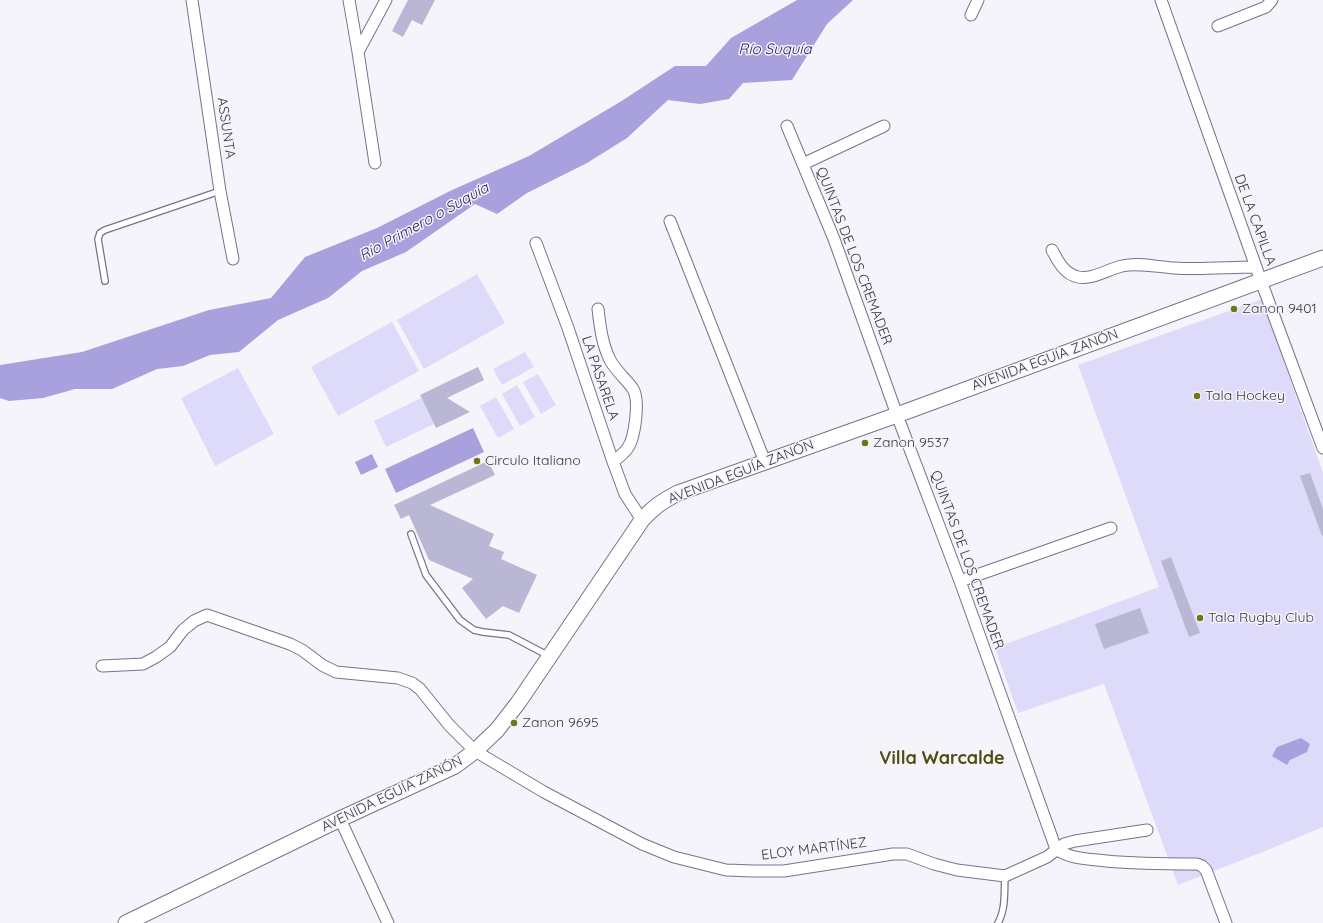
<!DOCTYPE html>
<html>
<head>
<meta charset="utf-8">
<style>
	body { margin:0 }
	canvas { display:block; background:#f4f4fa }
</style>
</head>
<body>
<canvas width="1323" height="923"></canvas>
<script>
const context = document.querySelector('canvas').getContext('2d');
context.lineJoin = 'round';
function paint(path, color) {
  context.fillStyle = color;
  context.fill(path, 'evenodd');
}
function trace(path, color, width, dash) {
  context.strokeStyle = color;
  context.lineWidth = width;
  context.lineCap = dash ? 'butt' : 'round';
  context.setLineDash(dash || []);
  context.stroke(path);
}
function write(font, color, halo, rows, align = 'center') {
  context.font = font + ' Quicksand,sans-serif';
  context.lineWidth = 3;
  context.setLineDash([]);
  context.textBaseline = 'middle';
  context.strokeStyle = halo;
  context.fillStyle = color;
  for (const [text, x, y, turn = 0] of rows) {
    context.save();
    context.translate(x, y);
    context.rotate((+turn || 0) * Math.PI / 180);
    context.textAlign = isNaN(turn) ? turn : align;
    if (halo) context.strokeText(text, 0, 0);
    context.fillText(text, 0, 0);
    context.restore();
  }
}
paint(new Path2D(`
	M 477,274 L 505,323 L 424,369 L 397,320 Z
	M 1262,299 L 1323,473 L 1323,827 L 1260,853 L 1178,885 L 1104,684 L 1018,713 L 995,648 L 1159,587 L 1078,365 Z
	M 392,322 L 419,371 L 338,416 L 311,367 Z
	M 525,352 L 534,367 L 502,385 L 493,369 Z
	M 238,368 L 274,434 L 215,466 L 181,398 Z
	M 538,374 L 556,405 L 541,414 L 523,382 Z
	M 517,385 L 535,417 L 520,426 L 502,394 Z
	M 496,397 L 514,429 L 498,438 L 480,406 Z
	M 421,398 L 434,424 L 386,447 L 374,421 Z`), '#dddbf9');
paint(new Path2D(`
	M 797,0 L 853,0 L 827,24 L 792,80 L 743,83 L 729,99 L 700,104 L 668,100 L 627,138 L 587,163 L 527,193 L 497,214 L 475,204 L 406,252 L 362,271 L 328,298 L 278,320 L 239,352 L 210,355 L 183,366 L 157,369 L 112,389 L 75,389 L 43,398 L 9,401 L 0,398 L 0,365 L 82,352 L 209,310 L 271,298 L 305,257 L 377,228 L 452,190 L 529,156 L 620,102 L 675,66 L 706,66 L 731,38 Z
	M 473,428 L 484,452 L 396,493 L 385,469 Z
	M 372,454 L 378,467 L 361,475 L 355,462 Z
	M 1301,738 L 1310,744 L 1307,752 L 1290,760 L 1287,765 L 1272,756 L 1277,747 Z`), '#a8a1dd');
paint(new Path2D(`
	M 408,0 L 435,0 L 422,25 L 412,20 L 403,37 L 392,31 Z
	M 478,367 L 484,380 L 447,398 L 470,412 L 436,428 L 420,395 Z
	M 488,461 L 495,475 L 430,505 L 494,534 L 489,546 L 504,552 L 501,559 L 537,575 L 519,613 L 503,606 L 486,619 L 462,588 L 473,579 L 429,560 L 409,515 L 401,519 L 394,505 Z
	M 1310,473 L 1323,509 L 1323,535 L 1322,536 L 1300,476 Z
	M 1171,557 L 1200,633 L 1189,637 L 1161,561 Z
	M 1140,608 L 1149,633 L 1104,649 L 1095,624 Z`), '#bab7d4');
const service = new Path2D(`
	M 105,281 L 98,239 L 100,233 L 105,230 L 220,191
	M 411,534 L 426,575 L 460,620 L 474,630 L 483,632 L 509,635 L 549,656
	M 998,923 C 1006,909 1004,892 1005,876`);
const minor = new Path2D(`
	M 192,0 L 220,191 L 233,259
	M 349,0 L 358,52 L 375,163
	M 1161,0 L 1261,281 L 1323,448
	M 971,15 L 978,0
	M 1218,26 L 1266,7 L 1272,0
	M 358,52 L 386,0
	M 787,126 L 834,239 L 897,415 L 960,581 L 1056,849 C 1070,859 1089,859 1106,861 C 1137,864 1166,864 1197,864 L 1202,866 L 1206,870 L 1226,923
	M 803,164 L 884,126
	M 670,221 L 765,462
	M 536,243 L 568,328 L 612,459 L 625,494 L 642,520
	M 1052,250 C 1058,261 1064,274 1078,277 C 1093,280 1108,269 1122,266 C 1138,262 1157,267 1174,268 C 1201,270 1229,267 1256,267
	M 598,309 C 600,326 602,344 610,360 C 616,371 626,379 633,389 C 640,400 635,439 627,449 C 623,454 618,458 613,462
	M 960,581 L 1111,528
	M 102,666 L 143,664 L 156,657 L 170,647 L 183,630 L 194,621 L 207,615 L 290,644 L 302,650 L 322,665 L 336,672 L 398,678 L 412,683 L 420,689 L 449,725 L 475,751 L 544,792 L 642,844 L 674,857 L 726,870 L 753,871 L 784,871 L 893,854 L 907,854 L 934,864 L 957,870 L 1005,876 L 1047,857 L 1064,844 L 1075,841 L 1147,830
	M 340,819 L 388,923`);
const secondary = new Path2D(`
	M 126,923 L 340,819 L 455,766 L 475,751 L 497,730 L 518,703 L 642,520 C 655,506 661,502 678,493 L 897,415 L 1323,258`);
trace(service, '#76748e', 8);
trace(minor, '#76748e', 13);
trace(secondary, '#76748e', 17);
trace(service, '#fff', 5.5);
trace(minor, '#fff', 11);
trace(secondary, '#fff', 15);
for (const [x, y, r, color] of [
	[1234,309,4,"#737318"],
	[1197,396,4,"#737318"],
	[865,443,4,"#737318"],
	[477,461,4,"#737318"],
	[1200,618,4,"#737318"],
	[514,723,4,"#737318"]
]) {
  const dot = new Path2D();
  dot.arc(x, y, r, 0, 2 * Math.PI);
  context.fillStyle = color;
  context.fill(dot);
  trace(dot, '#f4f4fa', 1.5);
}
write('14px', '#383742', '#f4f4fa', [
	["ASSUNTA",226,128,82],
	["DE LA CAPILLA",1255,220,70],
	["QUINTAS DE LOS CREMADER",854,256,69],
	["AVENIDA EGUÍA ZANÓN",1045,360,-20],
	["LA PASARELA",600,378,71],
	["AVENIDA EGUÍA ZANÓN",741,472,-21],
	["QUINTAS DE LOS CREMADER",967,560,70],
	["AVENIDA EGUÍA ZANÓN",392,794,-26],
	["ELOY MARTÍNEZ",814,849,-7]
]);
write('14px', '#383742', '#f4f4fa', [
	["Zanon 9401",1242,309],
	["Tala Hockey",1205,396],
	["Zanon 9537",873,443],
	["Circulo Italiano",485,461],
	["Tala Rugby Club",1208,618],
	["Zanon 9695",522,723]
], 'left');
write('italic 15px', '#2b185d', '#f4f4fa', [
	["Río Suquía",775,49],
	["Río Primero o Suquía",424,222,-29]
]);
write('bold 18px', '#4d4d0f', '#f4f4fa', [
	["Villa Warcalde",942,759]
]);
</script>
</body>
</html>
